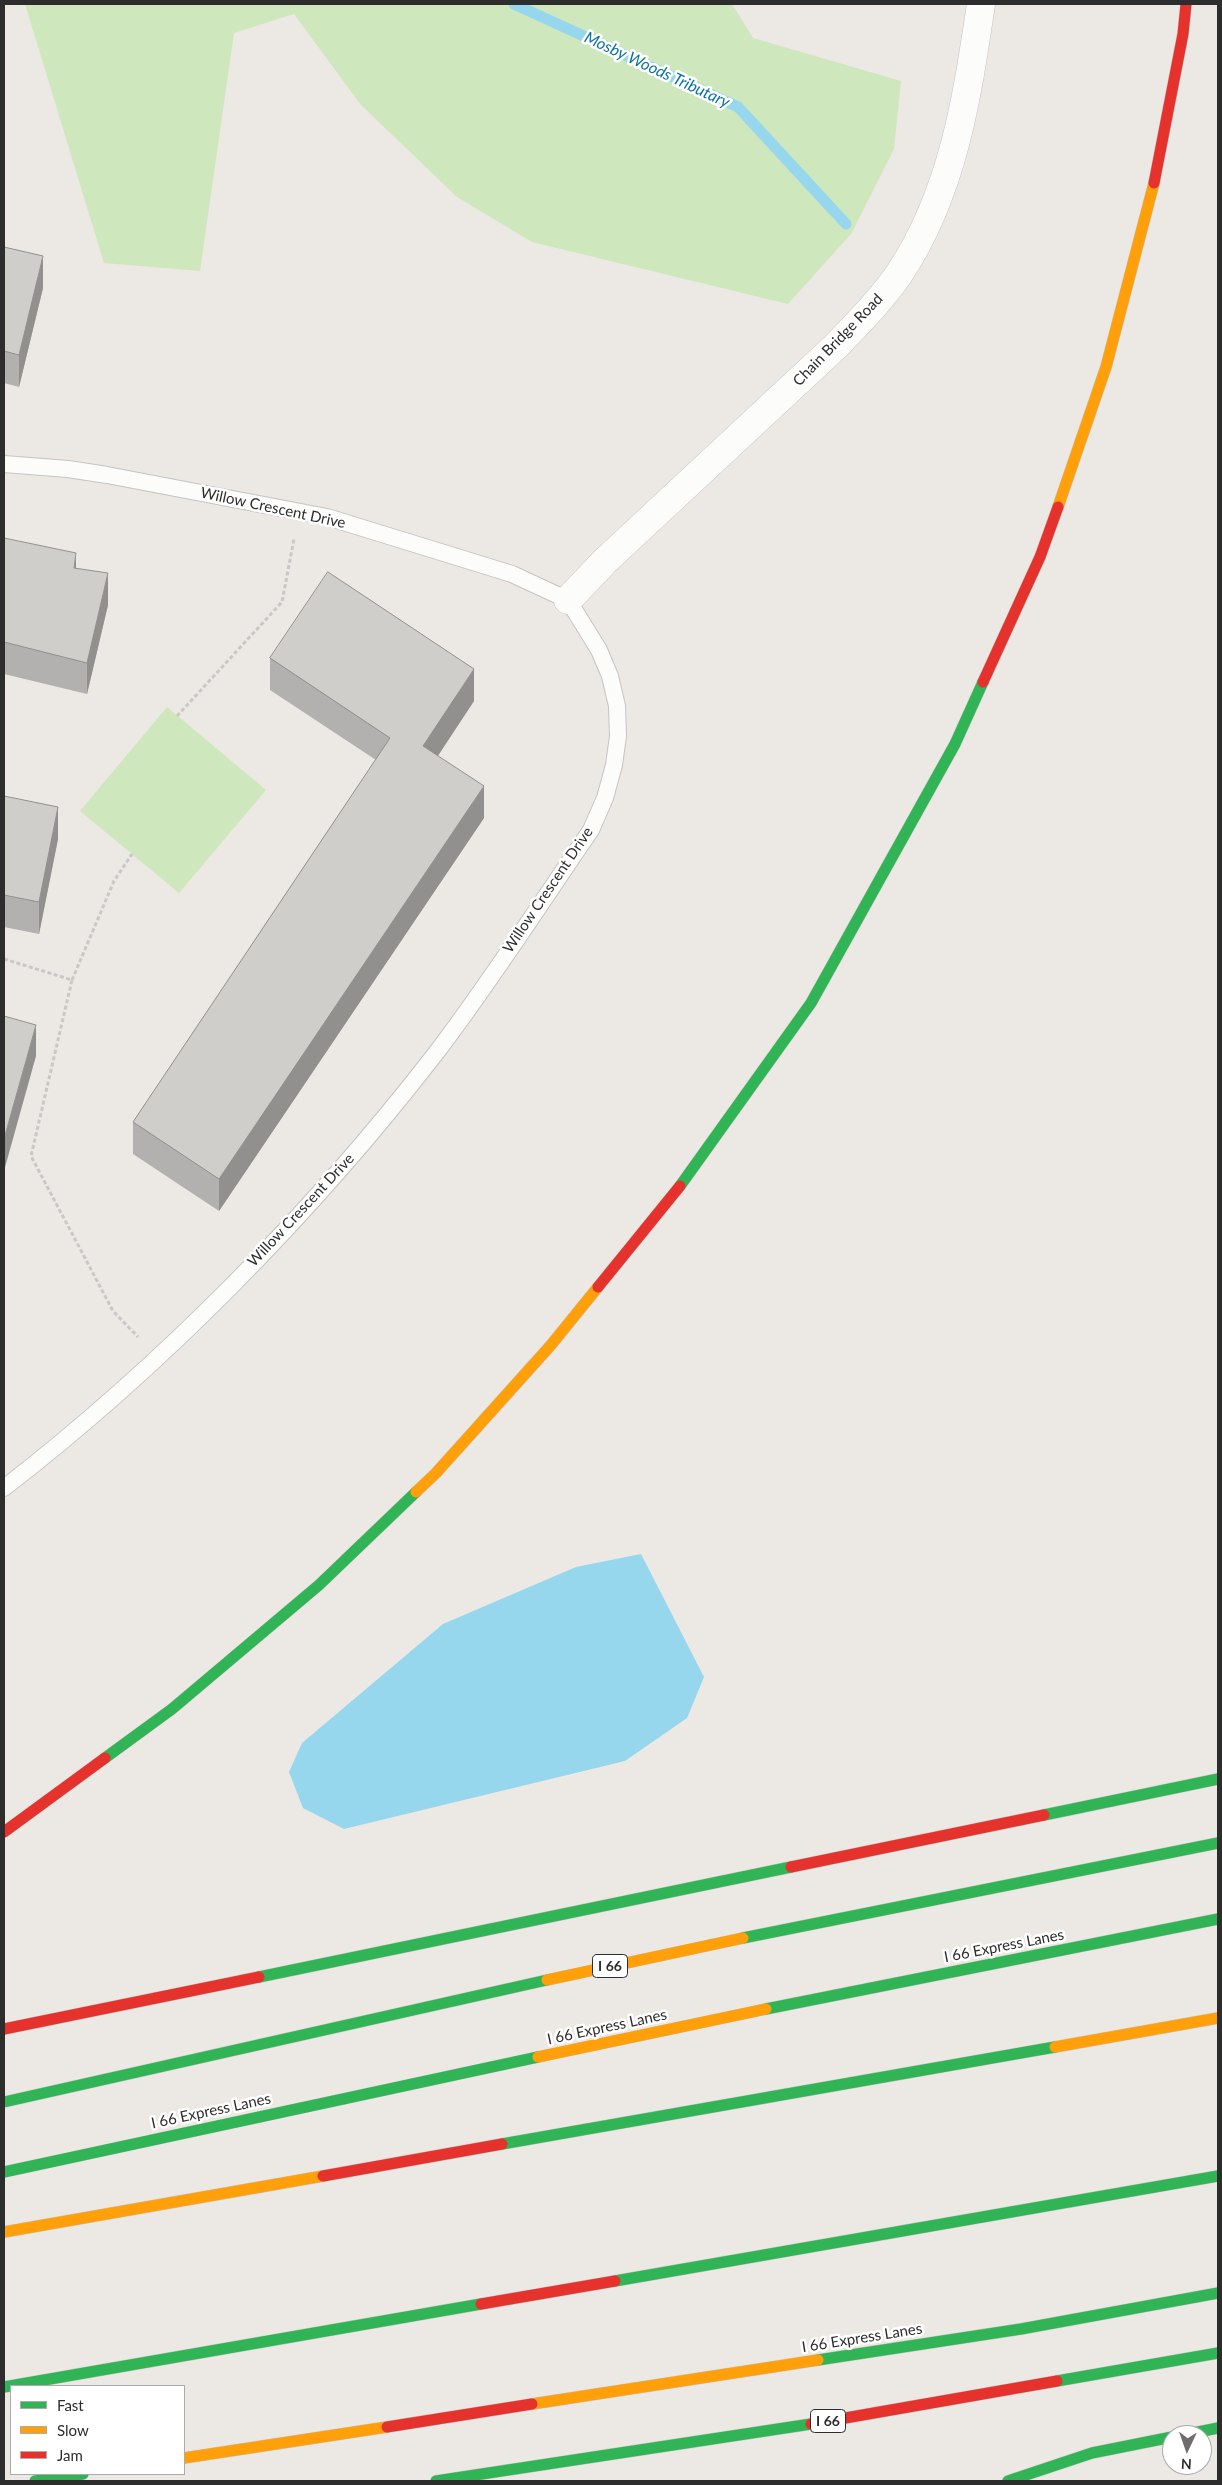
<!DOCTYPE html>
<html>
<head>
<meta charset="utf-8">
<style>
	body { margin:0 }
	#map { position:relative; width:1222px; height:2485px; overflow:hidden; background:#ece8e4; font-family:Lato,sans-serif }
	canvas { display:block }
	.frame { position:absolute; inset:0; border:5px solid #2d2d2d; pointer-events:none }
	.legend { position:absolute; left:10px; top:2385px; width:175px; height:90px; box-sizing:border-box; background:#fff; border:1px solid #ababab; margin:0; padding:6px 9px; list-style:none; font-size:15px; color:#2d2d2d }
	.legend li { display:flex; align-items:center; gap:10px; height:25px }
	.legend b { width:25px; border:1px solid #ababab }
	.north { position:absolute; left:1162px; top:2425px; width:50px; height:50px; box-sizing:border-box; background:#fff; border:1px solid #ababab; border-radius:50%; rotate:183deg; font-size:14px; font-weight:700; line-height:20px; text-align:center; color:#2d2d2d }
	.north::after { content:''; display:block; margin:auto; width:18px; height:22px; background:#706e6d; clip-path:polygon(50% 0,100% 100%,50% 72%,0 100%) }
</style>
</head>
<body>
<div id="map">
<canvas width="1222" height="2485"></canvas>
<div class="frame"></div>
<ul class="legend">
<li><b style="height:6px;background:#30b455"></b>Fast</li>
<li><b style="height:6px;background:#ff9f0a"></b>Slow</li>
<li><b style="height:6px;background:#e5322d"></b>Jam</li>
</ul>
<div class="north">N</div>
</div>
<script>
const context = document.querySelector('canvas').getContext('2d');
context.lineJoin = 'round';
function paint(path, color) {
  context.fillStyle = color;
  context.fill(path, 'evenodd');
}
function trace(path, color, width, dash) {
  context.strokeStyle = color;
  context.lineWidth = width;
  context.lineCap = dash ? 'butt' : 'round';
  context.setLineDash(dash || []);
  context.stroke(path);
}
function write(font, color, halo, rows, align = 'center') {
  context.font = font + ' Lato,sans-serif';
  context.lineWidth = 5;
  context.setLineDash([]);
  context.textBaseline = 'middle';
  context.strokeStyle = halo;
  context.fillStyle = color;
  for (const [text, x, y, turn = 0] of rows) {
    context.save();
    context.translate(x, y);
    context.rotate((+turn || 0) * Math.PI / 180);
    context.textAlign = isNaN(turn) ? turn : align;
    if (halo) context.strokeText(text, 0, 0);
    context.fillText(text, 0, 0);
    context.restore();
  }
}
paint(new Path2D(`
	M 25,4 L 732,4 L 753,38 L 901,81 L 894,149 L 851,234 L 788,304 L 532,242 L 457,197 L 361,105 L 294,14 L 234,33 L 200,271 L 104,263 Z
	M 167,707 L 266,790 L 179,893 L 80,811 Z`), '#cee7bc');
paint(new Path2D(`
	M 641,1554 L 704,1677 L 687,1718 L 625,1761 L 344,1829 L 303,1808 L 289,1772 L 302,1743 L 443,1624 L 576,1567 Z`), '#96d7ee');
trace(new Path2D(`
	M 514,4 L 738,107 L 846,224`), '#96d7ee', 11);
const lane = new Path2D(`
	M 4,464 L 68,469 L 107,475 L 327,517 L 512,574 L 568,600 L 599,650 L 610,676 L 617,706 L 618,736 L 614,765 L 605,798 L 591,830 C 540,904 491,981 436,1053 C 313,1212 163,1365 4,1488`);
const street = new Path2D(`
	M 568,600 L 605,561 L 836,346 C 858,323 881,300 899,274 C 953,193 967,98 981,4`);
const fast = new Path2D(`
	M 680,1186 L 811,1003 L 955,744 L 983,682
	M 105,1758 L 172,1709 L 319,1585 L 416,1492
	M 1044,1815 L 1218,1779
	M 743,1938 L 1218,1843
	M 259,1977 L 791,1867
	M 766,2009 L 1218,1919
	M 4,2102 L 547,1980
	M 502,2144 L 1055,2047
	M 4,2172 L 538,2057
	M 615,2281 L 1218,2176
	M 818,2360 L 1021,2329 L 1218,2293
	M 1057,2381 L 1218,2353
	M 4,2387 L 481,2304
	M 1183,2435 L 1218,2428
	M 35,2481 L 83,2474
	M 436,2481 L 811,2424
	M 1008,2481 L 1092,2453 L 1172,2437`);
const slow = new Path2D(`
	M 1058,507 L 1106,367 L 1154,183
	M 416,1492 L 436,1473 L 551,1345 L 598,1287
	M 547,1980 L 743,1938
	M 1055,2047 L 1218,2018
	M 538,2057 L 766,2009
	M 4,2232 L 323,2176
	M 532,2404 L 818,2360
	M 184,2458 L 387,2427`);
const jam = new Path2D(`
	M 1154,183 L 1183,34 L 1186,4
	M 983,682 L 1040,557 L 1058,507
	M 598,1287 L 680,1186
	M 4,1832 L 105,1758
	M 791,1867 L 1044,1815
	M 4,2029 L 259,1977
	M 323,2176 L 502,2144
	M 481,2304 L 615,2281
	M 811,2424 L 1057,2381
	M 387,2427 L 532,2404`);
trace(lane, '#c5c4c4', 18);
trace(street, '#c5c4c4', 29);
trace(fast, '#c6c5c3', 12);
trace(slow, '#c6c5c3', 12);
trace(jam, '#c6c5c3', 12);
trace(new Path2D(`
	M 177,716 L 282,602 L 294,539
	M 4,959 L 72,980 L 31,1156 L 113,1311 L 138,1337
	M 72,980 L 114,881 L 132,854`), '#c8c8c8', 3, [4, 2.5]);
trace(lane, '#fcfcfb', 16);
trace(street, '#fcfcfb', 28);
trace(fast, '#30b455', 11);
trace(slow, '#ff9f0a', 11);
trace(jam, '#e5322d', 11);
paint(new Path2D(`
	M 4,247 L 43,288 L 19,387 L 4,383 Z
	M 4,538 L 76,568 L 108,605 L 87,694 L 4,674 Z
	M 270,658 L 474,701 L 438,756 L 484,818 L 219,1211 L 133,1154 L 133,1122 L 376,760 L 270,690 Z
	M 4,796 L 58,839 L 39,934 L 4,927 Z`), '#b3b1af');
paint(new Path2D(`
	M 43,256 L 43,288 L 19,387 L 19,355 Z
	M 76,553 L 76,585 L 74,568 Z
	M 108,573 L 108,605 L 87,694 L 87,663 Z
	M 474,669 L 474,701 L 423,778 L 423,746 Z
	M 484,786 L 484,818 L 219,1211 L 219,1179 Z
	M 58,807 L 58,839 L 39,934 L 39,902 Z
	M 36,1025 L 36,1056 L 4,1171 L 4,1139 Z`), '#92908e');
const building = new Path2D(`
	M 4,247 L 43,256 L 19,355 L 4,351 Z
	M 4,538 L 76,553 L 74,568 L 108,573 L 87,663 L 4,642 Z
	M 328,572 L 474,669 L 423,746 L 484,786 L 219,1179 L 133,1122 L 390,738 L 270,658 Z
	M 4,796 L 58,807 L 39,902 L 4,895 Z
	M 4,1016 L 36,1025 L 4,1139 Z`);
paint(building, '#d0cecb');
trace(building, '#92908e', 1);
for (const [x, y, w] of [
	[610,1966,35],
	[828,2421,35]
]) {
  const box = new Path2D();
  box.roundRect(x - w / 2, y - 11.5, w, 23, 4);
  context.fillStyle = '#fff';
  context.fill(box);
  trace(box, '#2d2d2d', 1);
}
write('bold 14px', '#2d2d2d', null, [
	["I 66",610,1966],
	["I 66",828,2421]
]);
write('15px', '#2d2d2d', '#fff', [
	["Chain Bridge Road",838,340,-46],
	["Willow Crescent Drive",273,508,12],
	["Willow Crescent Drive",548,890,-56],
	["Willow Crescent Drive",301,1210,-47],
	["I 66 Express Lanes",1004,1946,-11],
	["I 66 Express Lanes",607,2027,-12],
	["I 66 Express Lanes",211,2111,-12],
	["I 66 Express Lanes",862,2338,-9]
]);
write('italic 16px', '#0b70a4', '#fff', [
	["Mosby Woods Tributary",657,70,25]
]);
</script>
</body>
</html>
